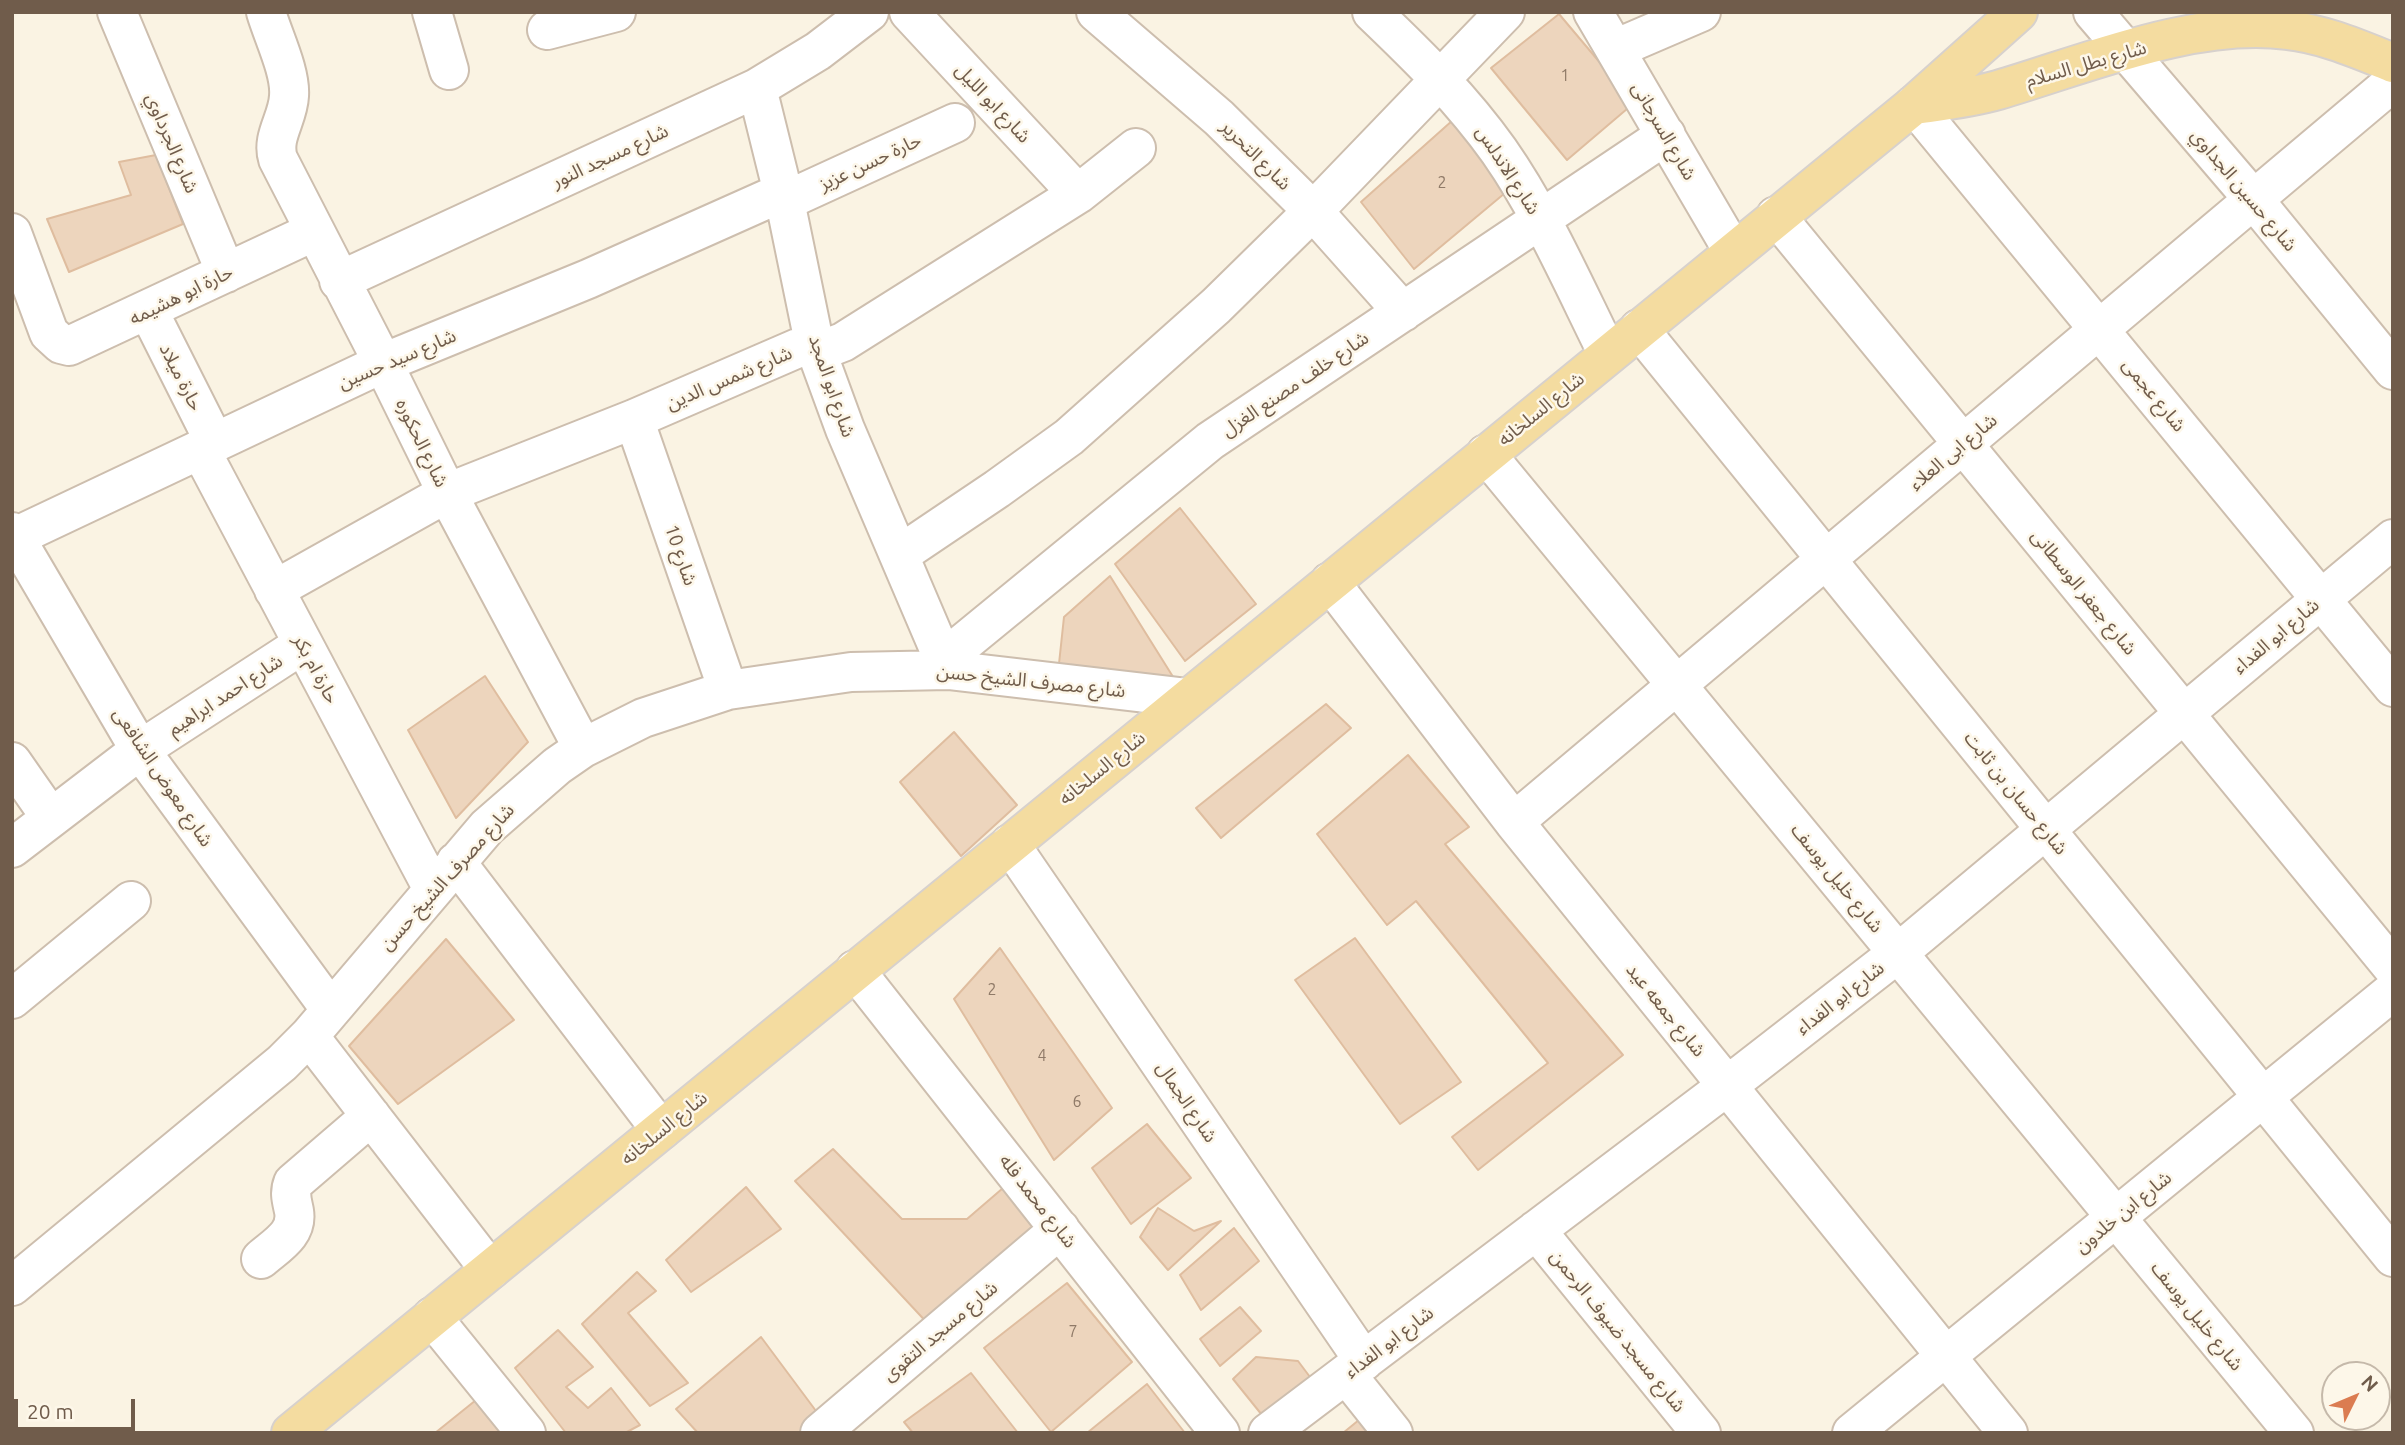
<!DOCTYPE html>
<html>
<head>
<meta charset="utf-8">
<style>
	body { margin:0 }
	#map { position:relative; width:2405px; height:1445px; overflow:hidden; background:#faf3e3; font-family:Ubuntu,sans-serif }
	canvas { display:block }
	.frame { position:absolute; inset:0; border:14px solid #705c4b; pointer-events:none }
	.north { position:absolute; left:2321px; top:1361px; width:70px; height:70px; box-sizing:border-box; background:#fdf7e9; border:2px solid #c5b9aa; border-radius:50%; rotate:47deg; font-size:19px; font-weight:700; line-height:28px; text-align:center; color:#705c4b }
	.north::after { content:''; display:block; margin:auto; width:24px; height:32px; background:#db7c51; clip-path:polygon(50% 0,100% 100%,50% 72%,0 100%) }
	.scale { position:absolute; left:14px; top:1399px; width:121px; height:32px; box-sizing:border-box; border:4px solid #705c4b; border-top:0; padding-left:9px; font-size:21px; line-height:24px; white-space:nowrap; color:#705c4b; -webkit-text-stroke:5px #fdf7e9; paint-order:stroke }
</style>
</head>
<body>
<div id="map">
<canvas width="2405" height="1445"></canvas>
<div class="frame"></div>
<div class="north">N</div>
<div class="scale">20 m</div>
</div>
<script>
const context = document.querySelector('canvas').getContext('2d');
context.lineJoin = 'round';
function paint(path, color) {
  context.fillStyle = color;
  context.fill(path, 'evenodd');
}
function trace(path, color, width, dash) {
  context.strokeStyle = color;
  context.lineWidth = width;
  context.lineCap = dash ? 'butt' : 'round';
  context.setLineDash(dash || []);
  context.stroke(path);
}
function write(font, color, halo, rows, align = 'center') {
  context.font = font + ' Ubuntu,"Noto Sans Arabic",sans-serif';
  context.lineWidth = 5;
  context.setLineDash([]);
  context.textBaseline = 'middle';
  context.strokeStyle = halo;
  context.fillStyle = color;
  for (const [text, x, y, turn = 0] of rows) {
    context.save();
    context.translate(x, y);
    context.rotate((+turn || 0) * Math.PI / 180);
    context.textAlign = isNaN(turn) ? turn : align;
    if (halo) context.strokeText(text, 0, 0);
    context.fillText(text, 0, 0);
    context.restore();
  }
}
const building = new Path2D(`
	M 1559,14 L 1634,103 L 1567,160 L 1491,68 Z
	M 1453,120 L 1511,188 L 1414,269 L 1361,202 Z
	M 156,155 L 183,224 L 69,272 L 47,219 L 131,195 L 119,162 Z
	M 1180,508 L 1256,604 L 1185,661 L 1115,564 Z
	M 1110,576 L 1180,688 L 1058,673 L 1064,617 Z
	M 485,676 L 528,742 L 456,818 L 408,730 Z
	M 1326,704 L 1351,728 L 1221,838 L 1196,808 Z
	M 954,732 L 1017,805 L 961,856 L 900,782 Z
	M 1408,755 L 1469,827 L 1445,844 L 1623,1055 L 1478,1170 L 1452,1137 L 1548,1063 L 1416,901 L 1387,925 L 1317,834 Z
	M 1355,938 L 1461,1082 L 1400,1124 L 1295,980 Z
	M 446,939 L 514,1020 L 398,1104 L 349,1046 Z
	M 1000,948 L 1112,1108 L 1054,1160 L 954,999 Z
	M 1147,1124 L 1191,1178 L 1131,1224 L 1092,1168 Z
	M 833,1149 L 902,1219 L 967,1219 L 1010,1182 L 1046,1228 L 931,1327 L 795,1181 Z
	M 746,1187 L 781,1229 L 691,1292 L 666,1260 Z
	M 1158,1208 L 1194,1231 L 1221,1221 L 1168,1270 L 1140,1237 Z
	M 1234,1228 L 1259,1261 L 1201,1310 L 1180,1275 Z
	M 637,1272 L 656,1291 L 628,1313 L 688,1383 L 650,1406 L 582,1324 Z
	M 1067,1283 L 1132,1362 L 1051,1432 L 984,1348 Z
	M 1240,1307 L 1261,1331 L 1220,1366 L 1200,1339 Z
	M 558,1330 L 593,1367 L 566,1387 L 588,1408 L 611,1388 L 640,1425 L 625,1433 L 566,1433 L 515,1368 Z
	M 761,1337 L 822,1419 L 805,1433 L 698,1433 L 676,1409 Z
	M 1256,1357 L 1298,1361 L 1313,1381 L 1266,1420 L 1233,1379 Z
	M 971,1373 L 1018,1433 L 913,1433 L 904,1422 Z
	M 1147,1384 L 1185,1433 L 1087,1433 Z
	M 481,1396 L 508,1433 L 435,1433 Z
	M 1365,1415 L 1378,1433 L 1343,1433 Z`);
paint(building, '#edd5bd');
trace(building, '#dfbd9f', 2);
const minor = new Path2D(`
	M 117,12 L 226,273
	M 266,12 C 273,36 291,72 289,96 C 288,119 271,137 278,159 L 383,363 L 447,493 L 583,748
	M 432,12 L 449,70
	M 909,12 L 1078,194
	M 1096,12 L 1219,118 L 1313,211 L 1403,312
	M 1372,12 C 1418,56 1462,99 1499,151 C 1543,214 1574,286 1608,354
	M 1593,12 L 1733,251
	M 2093,12 L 2254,200 L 2393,370
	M 547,30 L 616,12
	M 1615,49 L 1701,12
	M 757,88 L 785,201 L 815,347 L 845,429 L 948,670
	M 1914,105 L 2393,687
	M 785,201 L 955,123
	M 1776,216 L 2393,968
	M 12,233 L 49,333 L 61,344 L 69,346 L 315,231
	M 339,281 L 757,88 L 818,51 L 869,12
	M 148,310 L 215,443
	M 1639,329 L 2393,1257
	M 634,419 L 728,690
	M 200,449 L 433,889
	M 1486,454 L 2294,1433
	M 12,532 L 140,750 L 331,1010
	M 15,537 L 383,363 L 588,279 L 783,192
	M 899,555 L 997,489 L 1069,437 L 1216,306 L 1323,201 L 1505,12
	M 1330,582 L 1514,822 L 2008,1433
	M 274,590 L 447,493 L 634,419 L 798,348 L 830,347 L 843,342 L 1078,194 L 1136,148
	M 944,659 L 1210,441 L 1666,135
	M 12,762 L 51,818
	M 1514,822 L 2393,82
	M 1010,844 L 1364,1361
	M 12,848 L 140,750 L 303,644
	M 456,862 L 661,1130
	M 855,970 L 1220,1433
	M 12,999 L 131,901
	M 309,1036 L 490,1270
	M 1536,1230 L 1701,1433
	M 261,1259 C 277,1245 298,1234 294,1211 C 292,1201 289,1193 293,1183 L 371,1116
	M 12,1286 L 282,1063 L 309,1036 L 487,827 L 557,766 L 583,748 L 643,718 L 728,690 L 851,672 L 948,670 L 1188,698
	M 432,1317 L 526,1433
	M 1346,1374 L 1393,1433
	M 820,1433 L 1060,1229
	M 1268,1433 L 1727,1086 L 1898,953 L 2393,539
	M 1852,1433 L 2393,991`);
const major = new Path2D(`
	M 1914,105 C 1942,101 1970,98 1998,90 C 2086,64 2195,18 2287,30 C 2324,34 2358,49 2393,63
	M 291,1433 L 1914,105 L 2018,12`);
trace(minor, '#cdbeae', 42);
trace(major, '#d7d1cd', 42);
trace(minor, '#fff', 38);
trace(major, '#f4dca0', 38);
write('16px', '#8f7a68', null, [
	["1",1565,76],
	["2",1442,183],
	["2",992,990],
	["4",1042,1056],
	["6",1077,1102],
	["7",1073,1332]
]);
write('19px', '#705c4b', '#fdf7e9', [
	["شارع بطل السلام",2086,64,-16],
	["شارع ابو الليل",993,103,47],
	["شارع السرجانى",1664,131,60],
	["شارع الجرداوي",172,143,67],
	["شارع التحرير",1256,155,45],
	["شارع مسجد النور",610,156,-25],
	["حارة حسن عزيز",870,162,-25],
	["شارع الاندلس",1508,170,57],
	["شارع حسين الجداوي",2244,190,50],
	["حارة ابو هشيمه",181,295,-26],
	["شارع سيد حسين",397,359,-23],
	["حارة ميلاد",181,377,63],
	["شارع شمس الدين",729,378,-23],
	["شارع خلف مصنع الغزل",1295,384,-34],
	["شارع ابو المجد",832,386,71],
	["شارع عجمى",2154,395,51],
	["شارع السلخانه",1541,409,-39],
	["شارع الحكوره",422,443,64],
	["شارع ابى العلاء",1953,452,-40],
	["شارع 10",681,555,71],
	["شارع جعفر الوسطانى",2084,592,51],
	["شارع ابو الفداء",2276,636,-40],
	["حارة ام بكر",316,669,62],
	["شارع مصرف الشيخ حسن",1031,681,6],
	["شارع احمد ابراهيم",225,695,-33],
	["شارع السلخانه",1102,768,-39],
	["شارع معوض الشافعى",163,777,56],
	["شارع حسان بن ثابت",2016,793,51],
	["شارع مصرف الشيخ حسن",447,877,-48],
	["شارع خليل يوسف",1837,878,51],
	["شارع ابو الفداء",1840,998,-38],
	["شارع جمعه عيد",1666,1010,51],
	["شارع الجمال",1187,1102,56],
	["شارع السلخانه",664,1128,-39],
	["شارع محمد فله",1038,1201,52],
	["شارع ابن خلدون",2123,1212,-39],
	["شارع خليل يوسف",2197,1316,51],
	["شارع مسجد التقوى",940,1331,-40],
	["شارع مسجد ضيوف الرحمن",1618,1331,51],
	["شارع ابو الفداء",1389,1342,-37]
]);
</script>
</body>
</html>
